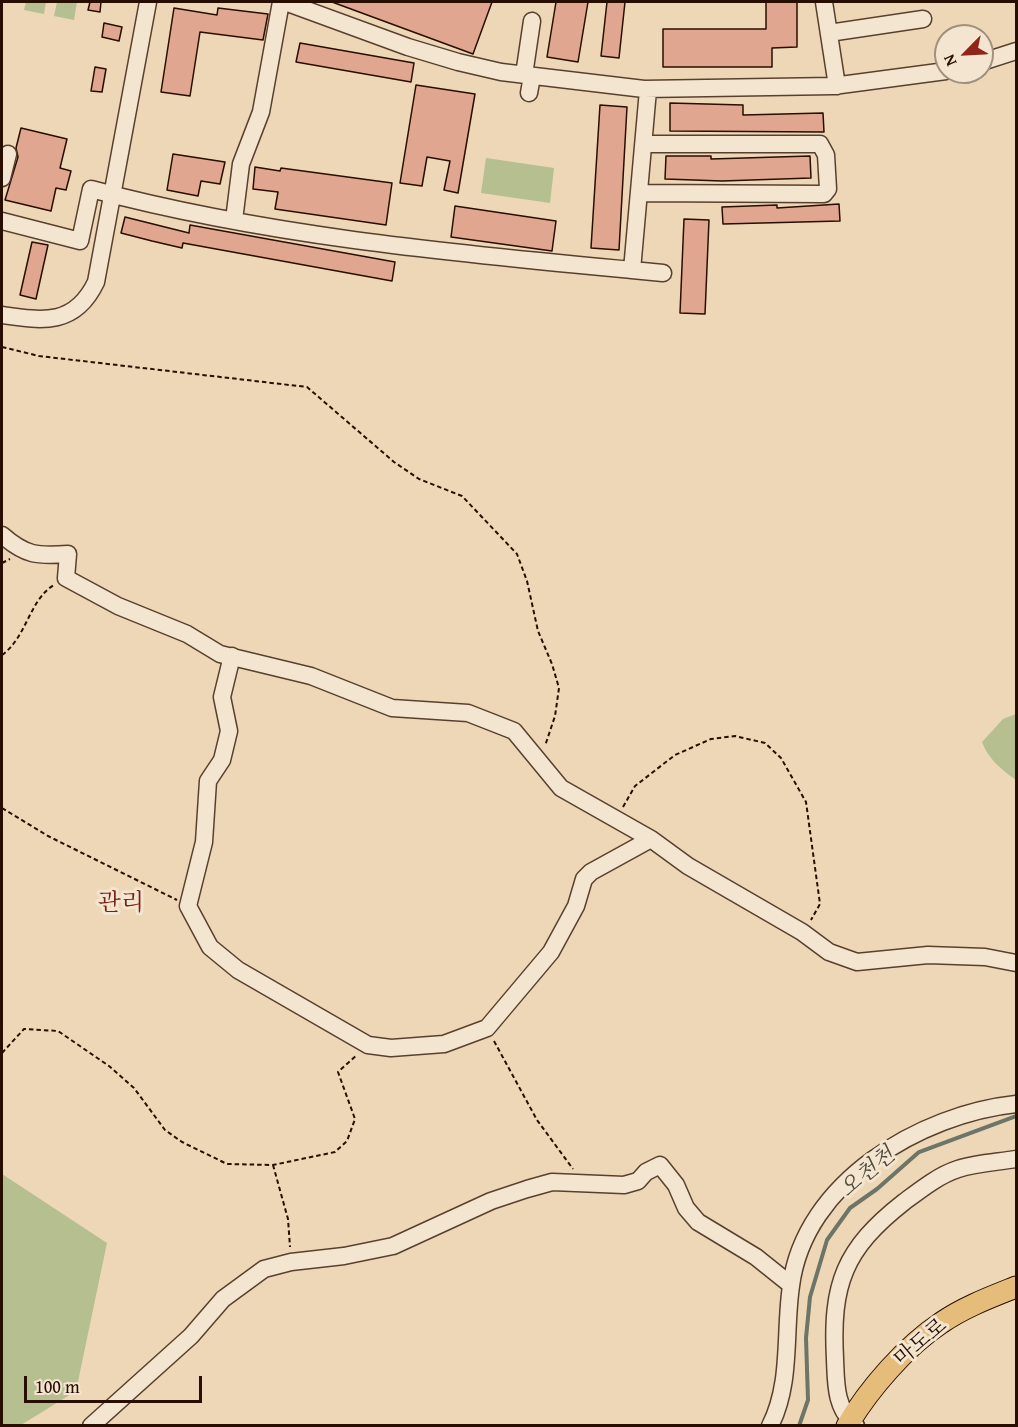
<!DOCTYPE html>
<html>
<head>
<meta charset="utf-8">
<style>
	body { margin:0 }
	#map { position:relative; width:1018px; height:1427px; overflow:hidden; background:#edd7b6; font-family:"Gentium Book Plus",serif }
	canvas { display:block }
	.frame { position:absolute; inset:0; border:3px solid #280e01; pointer-events:none }
	.north { position:absolute; left:934px; top:24px; width:60px; height:60px; box-sizing:border-box; background:#f3e5d0; border:2px solid #a28f7d; border-radius:50%; rotate:246deg; font-size:16px; font-weight:700; line-height:24px; text-align:center; color:#280e01 }
	.north::after { content:''; display:block; margin:auto; width:21px; height:27px; background:#8f2418; clip-path:polygon(50% 0,100% 100%,50% 72%,0 100%) }
	.scale { position:absolute; left:24px; top:1376px; width:178px; height:27px; box-sizing:border-box; border:3px solid #280e01; border-top:0; padding-left:8px; font-size:18px; line-height:21px; white-space:nowrap; color:#280e01; -webkit-text-stroke:4px #f3e5d0; paint-order:stroke }
</style>
</head>
<body>
<div id="map">
<canvas width="1018" height="1427"></canvas>
<div class="frame"></div>
<div class="north">N</div>
<div class="scale">100 m</div>
</div>
<script>
const context = document.querySelector('canvas').getContext('2d');
context.lineJoin = 'round';
function paint(path, color) {
  context.fillStyle = color;
  context.fill(path, 'evenodd');
}
function trace(path, color, width, dash) {
  context.strokeStyle = color;
  context.lineWidth = width;
  context.lineCap = dash ? 'butt' : 'round';
  context.setLineDash(dash || []);
  context.stroke(path);
}
function write(font, color, halo, rows, align = 'center') {
  context.font = font + ' "Gentium Book Plus","Noto Serif KR",serif';
  context.lineWidth = 6;
  context.setLineDash([]);
  context.textBaseline = 'middle';
  context.strokeStyle = halo;
  context.fillStyle = color;
  for (const [text, x, y, turn = 0] of rows) {
    context.save();
    context.translate(x, y);
    context.rotate((+turn || 0) * Math.PI / 180);
    context.textAlign = isNaN(turn) ? turn : align;
    if (halo) context.strokeText(text, 0, 0);
    context.fillText(text, 0, 0);
    context.restore();
  }
}
paint(new Path2D(`
	M 26,2 L 46,2 L 44,14 L 24,10 Z
	M 57,2 L 77,2 L 74,20 L 54,16 Z
	M 486,158 L 554,168 L 550,203 L 481,193 Z
	M 1016,714 L 1016,780 C 1002,770 988,759 982,742 L 1003,719 Z
	M 2,1174 L 107,1243 L 76,1391 L 21,1425 L 2,1425 Z`), '#b6bf90');
trace(new Path2D(`
	M 799,1426 L 808,1400 L 806,1338 L 810,1297 L 827,1240 L 850,1208 L 877,1189 L 919,1152 L 1016,1116`), '#6c7567', 4);
const building = new Path2D(`
	M 90,2 L 101,2 L 100,12 L 88,10 Z
	M 332,2 L 492,2 L 473,54 Z
	M 556,2 L 588,2 L 578,62 L 547,57 Z
	M 607,2 L 625,2 L 619,58 L 601,56 Z
	M 766,2 L 797,2 L 797,47 L 772,48 L 772,67 L 663,67 L 663,29 L 766,29 Z
	M 174,8 L 217,15 L 218,8 L 268,14 L 263,40 L 200,32 L 190,96 L 161,92 Z
	M 104,23 L 122,27 L 119,41 L 102,37 Z
	M 300,43 L 414,63 L 411,82 L 296,62 Z
	M 95,67 L 106,69 L 102,92 L 91,91 Z
	M 416,85 L 475,94 L 458,193 L 444,190 L 450,161 L 427,157 L 422,186 L 400,183 Z
	M 670,103 L 743,105 L 743,115 L 823,113 L 824,132 L 670,131 Z
	M 600,105 L 627,107 L 619,250 L 591,248 Z
	M 21,128 L 67,139 L 60,168 L 71,171 L 66,190 L 56,188 L 51,211 L 5,200 L 18,157 L 16,148 Z
	M 173,154 L 225,162 L 220,184 L 201,181 L 198,196 L 167,190 Z
	M 666,156 L 711,156 L 711,159 L 810,156 L 811,178 L 722,181 L 665,179 Z
	M 255,167 L 280,171 L 281,168 L 392,183 L 386,225 L 275,209 L 278,192 L 253,189 Z
	M 839,204 L 840,221 L 723,224 L 722,207 L 777,205 L 777,208 Z
	M 455,206 L 556,221 L 552,251 L 451,237 Z
	M 125,217 L 189,233 L 190,225 L 395,262 L 392,281 L 183,243 L 182,248 L 152,241 L 121,233 Z
	M 684,219 L 709,220 L 705,314 L 680,313 Z
	M 32,242 L 48,245 L 36,299 L 20,295 Z`);
paint(building, '#e0a68f');
trace(building, '#280e01', 1.5);
const minor = new Path2D(`
	M 285,2 L 408,47 L 458,62 L 501,72 L 644,89 L 833,86 L 946,71
	M 824,2 L 837,86
	M 829,33 L 923,19
	M 982,62 L 1016,51
	M 524,75 L 532,21
	M 529,93 L 532,76
	M 2,178 L 8,154
	M 639,193 L 824,194 L 828,189 L 826,155 L 820,144 L 644,144
	M 234,220 L 241,164 L 261,112 L 281,2
	M 2,221 L 80,241 L 91,189 C 266,236 452,253 632,270 L 648,90
	M 632,270 L 663,273
	M 2,315 C 43,321 75,326 96,282 L 148,2
	M 2,535 C 26,556 37,556 68,554 L 66,578 L 118,606 L 187,634 L 220,654 L 311,676 L 392,708 L 468,713 L 514,731 L 561,788 L 651,839 L 688,866 L 802,932 L 829,952 L 857,962 L 928,955 L 985,957 L 1016,963
	M 232,656 L 222,697 L 229,731 L 222,760 L 208,781 L 204,842 L 188,906 L 210,947 L 238,970 L 368,1045 L 391,1048 L 444,1044 L 487,1028 L 551,952 L 576,906 L 584,879 L 591,872 L 651,839
	M 91,1426 L 191,1336 L 223,1299 L 264,1269 L 291,1262 L 344,1256 L 393,1246 L 491,1201 L 527,1189 L 552,1182 L 624,1185 L 638,1181 L 646,1172 L 660,1165 L 676,1185 L 686,1208 L 698,1222 L 756,1257 L 791,1285
	M 770,1426 C 792,1383 784,1333 791,1286 C 804,1182 921,1114 1016,1104
	M 856,1426 C 835,1408 836,1384 835,1359 C 831,1284 844,1249 904,1202 C 920,1190 939,1175 958,1169 C 976,1163 998,1162 1016,1159`);
const major = new Path2D(`
	M 847,1426 C 868,1390 906,1346 941,1323 C 964,1307 991,1297 1016,1287`);
trace(minor, '#59402e', 19);
trace(major, '#280e01', 23);
trace(new Path2D(`
	M 2,347 L 39,356 L 307,387 L 394,462 L 419,479 L 462,496 L 517,554 L 527,581 L 538,631 L 552,664 L 559,688 L 555,716 L 545,746
	M 2,563 L 10,559
	M 2,655 C 27,637 29,600 54,585
	M 623,807 L 635,786 L 675,755 L 711,739 L 735,736 L 765,743 L 781,758 L 806,802 L 820,904 L 811,920
	M 2,808 L 48,836 L 177,900
	M 494,1041 L 537,1120 L 573,1169
	M 2,1053 L 24,1029 L 58,1031 L 109,1066 L 134,1088 L 165,1130 L 182,1142 L 227,1164 L 273,1165 L 335,1152 L 347,1141 L 355,1119 L 338,1072 L 357,1055
	M 273,1165 L 288,1219 L 290,1247`), '#280e01', 2, [4.5, 3]);
trace(minor, '#f3e5d0', 16);
trace(major, '#e6bc7b', 21);
write('21px', '#280e01', '#f3e5d0', [
	["마도로",921,1343,-40]
]);
write('italic 22px', '#504a3c', '#f3e5d0', [
	["오천천",868,1173,-40]
]);
write('24px', '#7a1f14', '#f3e5d0', [
	["관리",121,904]
]);
</script>
</body>
</html>
